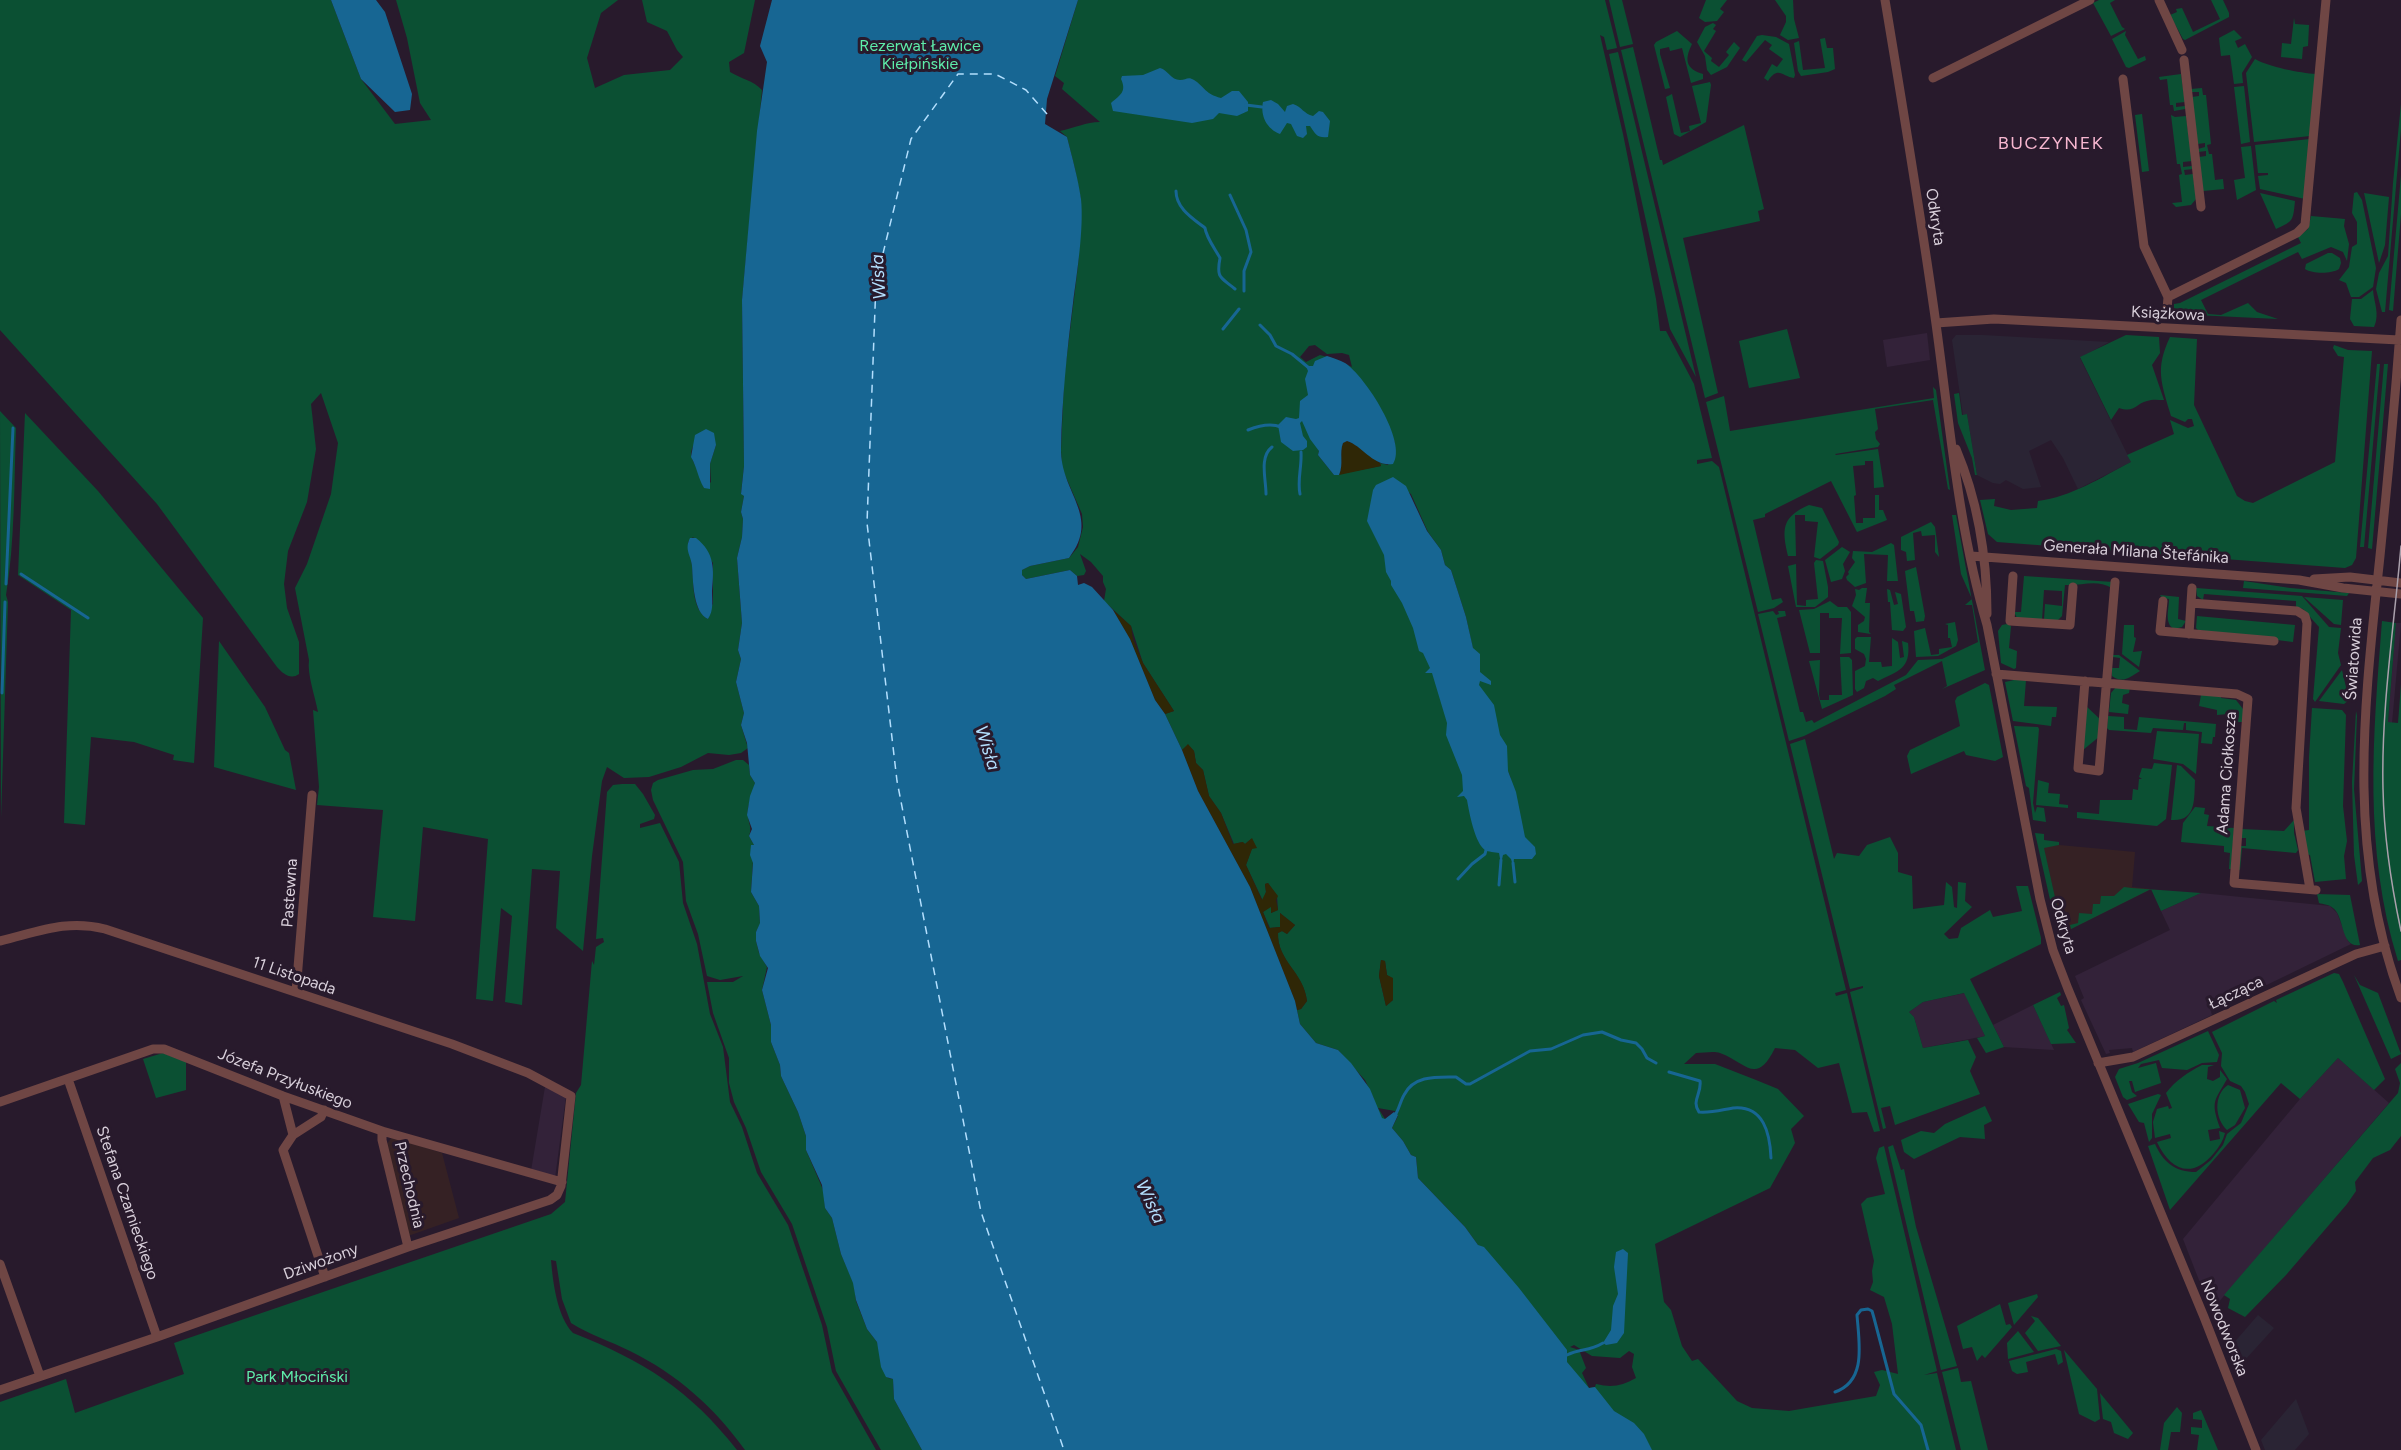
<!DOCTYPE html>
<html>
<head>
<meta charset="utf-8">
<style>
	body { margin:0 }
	canvas { display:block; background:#281a2c }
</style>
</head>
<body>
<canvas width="2401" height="1450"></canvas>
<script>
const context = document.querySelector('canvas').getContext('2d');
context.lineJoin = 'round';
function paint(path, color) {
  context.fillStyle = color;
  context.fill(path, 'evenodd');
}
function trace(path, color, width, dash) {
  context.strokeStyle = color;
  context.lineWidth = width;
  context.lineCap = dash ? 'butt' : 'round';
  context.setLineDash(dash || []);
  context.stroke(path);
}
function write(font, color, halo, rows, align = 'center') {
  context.font = font + ' Figtree,sans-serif';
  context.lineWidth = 6;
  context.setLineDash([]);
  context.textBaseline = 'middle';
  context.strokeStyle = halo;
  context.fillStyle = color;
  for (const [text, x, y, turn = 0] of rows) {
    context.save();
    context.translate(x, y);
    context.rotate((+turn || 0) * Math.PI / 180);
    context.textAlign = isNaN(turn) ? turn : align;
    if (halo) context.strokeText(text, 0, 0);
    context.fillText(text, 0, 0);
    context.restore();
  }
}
paint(new Path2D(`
	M 1927,333 L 1930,360 L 1887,367 L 1883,340 Z
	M 2396,623 L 2401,623 L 2392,723 L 2388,722 Z
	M 2201,893 L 2330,906 L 2337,913 L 2348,941 L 2351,944 L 2211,1012 L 2212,1015 L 2133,1052 L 2132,1048 L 2109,1050 L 2110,1053 L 2106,1054 L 2081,1000 L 2084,998 L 2075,976 L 2170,930 L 2161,911 Z
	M 1965,993 L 1985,1036 L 1923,1048 L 1914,1017 L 1909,1012 L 1923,1002 Z
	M 2033,1005 L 2054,1050 L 2004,1047 L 1993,1025 Z
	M 2338,1058 L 2389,1103 L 2211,1311 L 2183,1239 L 2300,1099 Z
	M 545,1087 L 566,1096 L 555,1178 L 531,1171 Z`), '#332239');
paint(new Path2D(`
	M 2059,845 L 2135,852 L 2132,887 L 2151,889 L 2063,933 L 2043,847 Z
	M 392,1137 L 442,1153 L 459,1218 L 408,1236 L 387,1144 Z`), '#352124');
paint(new Path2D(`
	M 1956,335 L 1982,335 L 2109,342 L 2080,358 L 2131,462 L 2078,489 L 2063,458 L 2051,440 L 2029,451 L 2041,487 L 2023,489 L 2006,480 L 2000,484 L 1993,483 L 1977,475 L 1967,414 L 1963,415 L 1952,340 Z
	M 2258,1315 L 2274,1328 L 2234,1372 L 2226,1352 Z
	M 2296,1399 L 2309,1434 L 2295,1450 L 2265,1450 L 2261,1440 Z`), '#2a2434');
paint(new Path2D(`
	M 0,0 L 331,0 L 361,79 L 395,124 L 431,120 L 420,103 L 407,38 L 396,0 L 618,0 L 601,13 L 587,58 L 595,88 L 624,75 L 670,70 L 683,57 L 677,50 L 667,31 L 647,22 L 642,0 L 755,0 L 744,53 L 729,62 L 730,72 C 741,79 753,80 762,90 L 742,300 L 744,466 L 741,493 L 744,496 L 741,512 L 743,519 L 742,537 L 737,558 L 742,623 L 738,650 L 741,659 L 736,682 L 744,713 L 741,725 L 748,748 L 741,753 L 729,755 L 708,753 L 681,767 L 649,777 L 624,778 L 607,767 L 602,781 L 592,856 L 583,951 L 556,928 L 560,871 L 532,869 L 522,1005 L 505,1002 L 512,916 L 501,908 L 493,1001 L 476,999 L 488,839 L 423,827 L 415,921 L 373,917 L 383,810 L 317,805 L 319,787 L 313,710 L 318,712 C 315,696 307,674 309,660 L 295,588 L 307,564 L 331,494 L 338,443 L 321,393 L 311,404 L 316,449 L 307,502 L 288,551 L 284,584 L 287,608 L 299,642 L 299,674 C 291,680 283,674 277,667 L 157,504 L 0,330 ZM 694,445 L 716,445 L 710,464 L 711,482 L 704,488 C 701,482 701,478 699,473 C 695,463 687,455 694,445 ZM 693,537 L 713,563 L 713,603 L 708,619 C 691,609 694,583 692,566 C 691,558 689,550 688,542 Z
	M 1078,0 L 1605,0 L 1617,48 L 1607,50 L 1604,37 L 1600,35 L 1623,134 L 1656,299 L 1660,331 L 1666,331 L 1694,384 L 1712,458 L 1697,460 L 1697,464 L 1712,461 L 1719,467 L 1846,990 L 1835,993 L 1836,996 L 1847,993 L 1880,1131 L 1874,1132 L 1867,1112 L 1852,1113 L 1839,1063 L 1818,1068 L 1795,1050 L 1775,1048 C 1756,1086 1747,1063 1720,1053 C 1714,1051 1703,1053 1696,1053 L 1684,1064 L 1715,1064 L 1756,1080 L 1778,1089 L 1804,1116 L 1791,1129 L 1795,1143 L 1770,1188 L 1655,1244 L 1664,1302 L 1671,1310 L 1682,1346 L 1692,1361 L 1698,1359 L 1737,1401 L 1752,1408 L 1789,1411 L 1876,1396 L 1880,1385 L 1874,1372 L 1882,1370 L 1898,1374 L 1892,1324 L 1884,1297 L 1870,1290 L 1873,1282 L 1872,1271 L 1874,1261 L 1861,1204 L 1867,1198 L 1885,1194 L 1876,1158 L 1879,1148 L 1884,1146 L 1937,1371 L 1924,1375 L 1937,1373 L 1956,1450 L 1616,1450 L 1616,1443 L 1611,1441 L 1603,1448 L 1591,1426 L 1590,1419 L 1579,1417 C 1575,1409 1576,1402 1579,1394 L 1574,1384 L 1565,1381 L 1569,1377 L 1568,1369 L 1563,1360 L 1556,1368 L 1543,1374 L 1535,1368 L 1514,1362 L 1513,1355 L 1523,1354 L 1521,1342 L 1517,1340 L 1518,1323 L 1507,1309 L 1495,1302 L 1487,1306 L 1484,1319 L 1484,1336 L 1491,1344 L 1489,1349 L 1472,1347 L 1463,1340 L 1455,1338 L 1456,1328 L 1444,1306 L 1436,1305 L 1431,1298 L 1416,1295 L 1418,1285 L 1410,1274 L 1412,1266 L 1440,1277 L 1436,1281 L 1444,1283 L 1454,1276 L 1445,1265 L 1451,1259 L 1471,1257 L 1478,1245 L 1465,1227 L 1418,1178 L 1416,1157 L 1411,1155 L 1403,1141 L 1392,1128 L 1398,1116 L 1395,1111 L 1378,1108 L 1385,1119 L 1391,1115 L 1388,1121 L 1380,1123 C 1373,1116 1370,1108 1374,1099 L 1365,1080 L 1338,1050 L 1316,1043 L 1300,1024 L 1297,1010 L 1301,1009 L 1307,1001 C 1304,973 1277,961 1278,933 L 1282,931 L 1287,934 L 1295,925 L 1280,913 L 1280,927 L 1270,928 L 1263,912 L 1271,906 L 1271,913 L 1278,910 L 1277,896 L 1268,883 L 1265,884 L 1266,892 L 1263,901 L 1246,865 L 1252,848 L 1256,848 L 1251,839 L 1245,844 L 1242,842 L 1234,844 L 1221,813 L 1209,796 L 1203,770 L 1196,763 L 1194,751 L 1188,745 L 1182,750 L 1165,714 L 1174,711 L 1143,663 L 1131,626 L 1104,601 L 1106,589 L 1103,582 L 1103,576 L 1091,562 L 1080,554 L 1086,571 L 1084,575 L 1077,576 L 1070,570 L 1026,579 L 1022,575 L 1022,570 L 1030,566 L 1069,558 L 1078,547 L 1083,527 L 1082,514 L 1062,468 L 1061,450 L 1064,379 L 1078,266 L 1081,216 L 1081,200 L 1075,169 L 1067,137 L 1060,131 C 1075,128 1086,122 1100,122 L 1062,89 L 1064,83 L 1055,76 ZM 1159,83 C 1167,83 1171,87 1178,89 C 1193,94 1211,92 1210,113 C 1197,119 1143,111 1136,98 L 1139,91 ZM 1315,345 L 1327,354 L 1342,353 L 1349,355 L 1352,367 L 1335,359 L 1320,355 L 1306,362 L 1300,357 L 1309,346 ZM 1329,364 L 1345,371 L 1350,383 L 1365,391 L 1385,418 L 1395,443 L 1388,465 L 1380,463 L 1381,466 L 1334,475 L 1318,455 L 1319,451 L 1312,435 L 1306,405 L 1313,398 C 1315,382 1310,371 1329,364 ZM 1393,481 L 1411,494 L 1428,532 L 1441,550 L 1445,565 L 1451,570 L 1466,617 L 1473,649 L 1479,654 L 1473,658 L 1477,675 L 1475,684 L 1487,710 L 1478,723 L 1479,727 L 1492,728 L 1494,731 C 1487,752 1504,759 1510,776 C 1515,791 1513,808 1517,823 C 1519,829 1522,833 1522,840 L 1506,838 L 1496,830 L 1481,837 L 1478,831 L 1474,801 L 1469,786 L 1468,772 L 1451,738 L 1448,697 L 1441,685 L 1437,664 L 1430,655 L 1416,620 L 1396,587 L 1384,540 L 1376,522 L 1375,514 L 1378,504 L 1377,492 L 1386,484 ZM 1381,960 L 1385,961 L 1387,975 L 1393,979 L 1393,1000 L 1386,1006 L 1379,976 ZM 1574,1345 L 1592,1356 L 1620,1358 L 1629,1351 L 1634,1354 L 1632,1367 L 1636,1378 C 1622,1386 1612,1388 1596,1384 L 1595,1387 L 1589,1388 L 1582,1373 L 1586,1368 L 1579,1350 L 1570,1347 Z
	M 1609,0 L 1622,0 L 1633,44 L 1620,47 Z
	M 1706,0 L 1727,0 L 1720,9 L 1724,12 L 1717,21 L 1705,22 L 1699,18 Z
	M 1775,0 L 1793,0 L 1794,19 L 1799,38 L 1788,40 L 1780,35 L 1786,22 L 1786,16 Z
	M 2099,0 L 2115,0 L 2110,3 L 2122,27 L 2125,29 L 2111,36 L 2093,3 Z
	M 2211,0 L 2223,0 L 2229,13 L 2229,17 L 2185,40 L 2183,39 L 2170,15 L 2177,12 L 2176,9 L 2182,8 L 2193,32 L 2220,19 Z
	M 2294,18 L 2295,24 L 2309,25 L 2308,46 L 2303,47 L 2302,59 L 2281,57 L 2282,43 L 2291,44 Z
	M 1713,23 L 1716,25 L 1713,29 L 1716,31 L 1704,51 L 1712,58 L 1711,61 L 1719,67 L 1729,55 L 1726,52 L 1734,42 L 1740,48 L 1727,67 L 1711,75 L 1707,70 L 1705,56 L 1697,42 L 1705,27 Z
	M 2234,30 L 2242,38 L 2235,41 L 2238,48 L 2245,44 L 2252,57 L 2242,73 L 2243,83 L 2234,84 L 2230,55 L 2221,56 L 2219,38 Z
	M 1677,31 L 1692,44 C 1684,60 1686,69 1703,74 L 1703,79 L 1691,83 L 1682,48 L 1670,51 L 1669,47 L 1660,49 L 1660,54 L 1670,88 L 1665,89 L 1654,45 L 1656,42 Z
	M 2126,31 L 2125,35 L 2138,59 L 2145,56 L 2146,60 L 2129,68 L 2126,67 L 2112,39 Z
	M 1762,35 L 1776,37 L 1789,44 L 1795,75 L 1794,78 C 1783,77 1778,65 1768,81 L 1764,78 L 1772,64 L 1777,67 L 1783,59 L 1769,49 L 1772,45 L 1765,40 L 1746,62 L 1742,60 L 1757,36 Z
	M 1825,38 L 1827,48 L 1833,48 L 1835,69 L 1828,72 L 1801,76 L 1798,71 L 1794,43 L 1799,41 L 1803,70 L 1825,68 L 1820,39 Z
	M 1633,47 L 1660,160 L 1662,160 L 1663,165 L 1744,125 L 1764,209 L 1758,211 L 1760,221 L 1683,238 L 1718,393 L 1705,398 L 1621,50 Z
	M 1618,52 L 1696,377 L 1670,329 L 1609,54 Z
	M 2255,59 C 2269,67 2300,73 2316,74 L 2310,136 L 2254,142 L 2246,73 Z
	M 2181,74 L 2185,102 L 2176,103 L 2176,107 L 2185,106 L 2185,109 L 2174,111 L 2173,105 L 2170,105 L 2167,79 L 2160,80 L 2159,77 Z
	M 1710,82 L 1711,85 L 1706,122 L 1680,137 L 1674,134 L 1666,97 L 1672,94 L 1681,133 L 1690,131 L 1689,126 L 1701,123 L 1692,86 Z
	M 2244,86 L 2250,142 L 2241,144 L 2234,87 Z
	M 2202,88 L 2203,95 L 2206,95 L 2211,144 L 2207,145 L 2209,154 L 2212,154 L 2215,180 L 2223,179 L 2224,189 L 2203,191 L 2199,157 L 2206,156 L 2206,151 L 2198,152 L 2198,149 L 2205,147 L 2205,143 L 2197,144 L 2192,97 L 2199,96 L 2199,92 L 2191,92 L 2191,89 Z
	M 2401,104 L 2401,129 L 2385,312 L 2382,312 L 2376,289 L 2379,273 L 2388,256 L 2393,183 Z
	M 2142,114 L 2149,171 L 2142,172 L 2135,115 Z
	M 2171,115 L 2175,117 L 2186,116 L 2192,161 L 2183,162 L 2183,167 L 2192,166 L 2193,169 L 2184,170 L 2185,175 L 2193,174 L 2196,199 L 2191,205 L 2176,207 L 2172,203 L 2182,202 L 2179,175 L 2182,174 L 2180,164 L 2177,164 Z
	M 2310,139 L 2305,199 L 2260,189 L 2258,176 L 2268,175 L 2268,173 L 2258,173 L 2255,145 Z
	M 2251,146 L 2256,190 L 2237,200 L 2234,180 L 2245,178 L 2241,147 Z
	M 2401,175 L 2401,214 L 2393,311 L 2389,310 Z
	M 2357,192 L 2362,200 L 2376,268 L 2373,287 L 2359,297 L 2351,297 L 2346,283 L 2339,280 L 2349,267 L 2352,247 L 2357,244 L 2357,222 L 2352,213 L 2354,193 Z
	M 2260,193 L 2295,201 C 2293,220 2294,221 2276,229 Z
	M 2364,193 L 2389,197 L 2385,245 L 2379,263 Z
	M 2311,216 L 2345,219 L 2344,226 L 2349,244 L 2347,261 L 2343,252 L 2331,247 L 2302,259 L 2298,252 L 2201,300 L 2208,314 L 2221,315 L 2248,303 L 2257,312 L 2278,319 L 2174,314 L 2174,304 L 2180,303 L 2301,243 L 2298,237 L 2308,229 Z
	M 2328,253 L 2332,253 L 2340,258 L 2341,263 L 2339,269 C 2331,274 2313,274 2305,269 L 2306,264 Z
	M 2373,290 C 2374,303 2380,314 2374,327 L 2354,326 L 2350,319 L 2352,299 L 2361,299 Z
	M 1787,329 L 1800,378 L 1749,388 L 1739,341 Z
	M 2126,335 L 2159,337 L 2160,353 L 2152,365 L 2164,400 C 2159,400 2152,399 2147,401 C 2135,404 2135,413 2119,408 L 2111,420 L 2080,357 Z
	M 2170,337 L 2197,339 L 2194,405 L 2237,496 L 2245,501 L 2253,503 L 2335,462 L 2344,357 L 2338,356 L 2333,348 L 2334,345 L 2348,350 L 2372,351 L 2356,558 L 2352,565 L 2345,568 L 1997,542 L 1988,534 L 1980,500 L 1995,499 L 1994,506 L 2011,510 L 2037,508 L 2038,501 C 2071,497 2102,477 2131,462 L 2127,455 L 2174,434 L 2170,420 L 2188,428 L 2194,426 L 2192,419 L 2188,419 L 2185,422 L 2171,416 C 2161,382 2155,369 2170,337 Z
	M 2377,364 L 2380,364 L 2364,547 L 2360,547 Z
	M 2384,364 L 2388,364 L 2372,549 L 2368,548 Z
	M 1933,387 L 1936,390 L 1950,490 L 1948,489 L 1933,400 L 1875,409 L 1878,429 L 1875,432 L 1876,439 L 1880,444 L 1878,447 L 1835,454 L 1836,455 L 1878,449 L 1884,487 L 1874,488 L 1873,461 L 1865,461 L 1865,465 L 1853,466 L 1856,495 L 1854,496 L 1856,523 L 1863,523 L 1863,518 L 1875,518 L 1875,495 L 1879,495 L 1879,510 L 1883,510 L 1887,520 L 1857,532 L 1831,481 L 1765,514 L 1765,517 L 1753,520 L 1772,600 L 1781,598 L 1783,602 L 1774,608 L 1758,612 L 1706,402 L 1724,396 L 1730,431 L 1934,398 Z
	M 1959,393 L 1962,415 L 1967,414 L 1977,475 L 1975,475 L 1972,458 L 1958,423 L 1954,394 Z
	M 0,411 L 16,428 C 14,483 15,542 6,595 L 8,602 L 1,818 Z
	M 25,413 L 98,491 L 203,618 L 194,763 L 173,760 L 174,755 L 134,742 L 91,737 L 85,825 L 64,823 L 71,610 L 18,575 Z
	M 1809,505 L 1822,508 L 1839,542 L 1838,545 L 1820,559 L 1814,557 L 1818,522 L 1805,521 L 1805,515 L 1795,515 L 1796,556 L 1788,556 C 1782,530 1781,517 1809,505 Z
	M 1952,515 L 1956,515 L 1985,670 L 1942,689 L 1947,686 L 1942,661 L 1894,685 L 1896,689 L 1885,696 L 1804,736 L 1789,741 L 1758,614 L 1773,611 L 1776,615 L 1779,614 L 1778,611 L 1785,611 L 1786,616 L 1777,618 L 1800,712 L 1803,712 L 1806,722 L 1812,720 L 1814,723 L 1906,675 L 1918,660 L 1942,659 L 1978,642 L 1972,605 L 1965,605 L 1972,599 L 1961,574 Z
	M 1931,522 L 1935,527 L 1939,557 L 1935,552 L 1935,535 L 1922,536 L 1921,531 L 1913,533 L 1915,560 L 1907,561 L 1906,552 L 1901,550 L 1901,537 Z
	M 1891,543 L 1894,545 L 1898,581 L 1887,581 L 1888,555 L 1864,554 L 1866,583 L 1855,587 L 1847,580 L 1846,577 L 1849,574 L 1848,572 L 1855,562 L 1852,558 L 1853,551 L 1872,552 Z
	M 1842,547 L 1850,552 L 1843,564 L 1845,571 L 1842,579 L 1831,582 L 1825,560 Z
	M 1816,560 L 1823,561 L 1828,587 L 1828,597 L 1815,607 L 1796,607 L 1788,566 L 1796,564 L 1797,605 L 1806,606 L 1806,600 L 1818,599 L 1814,563 Z
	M 1916,567 L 1925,616 L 1924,621 L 1916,622 L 1914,611 L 1910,611 L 1905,571 Z
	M 2024,576 L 2113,582 L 2112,588 C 2096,579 2082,586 2065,585 L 2062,616 L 2057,621 L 2044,620 L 2045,604 L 2062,606 L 2062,591 L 2044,590 L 2042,620 L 2017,618 L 2014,612 L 2021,612 Z
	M 2244,581 L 2290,588 L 2349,593 L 2347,596 L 2243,588 Z
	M 1862,588 L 1867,588 L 1865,603 L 1870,603 L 1869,632 L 1871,634 L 1858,632 L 1858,625 L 1864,621 L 1865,617 L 1852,606 L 1856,595 L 1855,589 L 1859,590 Z
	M 2196,588 L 2302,596 L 2329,627 L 2341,628 L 2338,653 L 2341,665 L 2315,702 L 2313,699 L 2319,627 L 2303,609 L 2296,607 L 2296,601 L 2204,594 L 2203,600 L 2197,596 Z
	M 1887,589 L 1890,590 L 1894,605 L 1898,604 L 1895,592 L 1901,594 L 1906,627 L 1903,631 L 1892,630 L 1890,602 L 1888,602 Z
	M 2160,595 L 2179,597 L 2178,619 L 2186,621 L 2182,627 L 2174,629 C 2164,623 2169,610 2169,599 L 2162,598 Z
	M 2304,597 L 2343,600 L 2341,625 L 2334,624 Z
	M 1830,601 L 1838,607 L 1847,607 L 1851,612 L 1851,653 L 1840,654 L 1842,618 L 1829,618 L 1829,613 L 1820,613 L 1820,653 L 1810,653 L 1799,610 L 1814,609 Z
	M 2197,616 L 2295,625 L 2293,642 L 2198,630 L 2196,628 Z
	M 2382,621 L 2396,623 L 2388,722 L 2398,723 L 2401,684 L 2401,960 L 2398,961 C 2363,848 2373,737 2382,621 Z
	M 1955,622 L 1958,640 L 1956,646 L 1938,656 L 1916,657 L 1914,631 L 1925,628 L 1931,655 L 1939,654 L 1939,649 L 1952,647 L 1950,638 L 1948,638 L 1948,625 L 1945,624 Z
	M 2007,624 L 2011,626 L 2009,648 L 2017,651 L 2016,668 L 2014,669 L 2001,663 L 1998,631 L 2002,625 Z
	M 2124,625 L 2134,625 L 2134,637 L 2136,638 L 2133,652 L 2142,651 L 2139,667 L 2122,654 Z
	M 1857,637 L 1871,637 L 1869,662 L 1881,662 L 1882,667 L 1892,666 L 1892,638 L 1898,642 L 1900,658 L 1904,657 L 1902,641 L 1908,643 C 1911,669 1898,671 1878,681 L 1873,678 L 1866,681 L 1864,688 L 1857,692 L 1855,689 L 1855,671 L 1865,666 L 1866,659 L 1864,654 L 1855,649 L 1855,639 Z
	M 219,641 L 265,707 L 285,750 L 289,753 L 296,790 L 214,767 Z
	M 2113,655 L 2119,655 L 2140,671 C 2130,677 2123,684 2112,676 L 2112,668 L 2119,668 L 2120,658 L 2113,657 Z
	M 1840,657 L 1849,657 L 1852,660 L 1853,695 L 1822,709 L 1809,661 L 1820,660 L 1819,695 L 1820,700 L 1829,700 L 1829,695 L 1842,695 Z
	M 2342,670 L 2349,700 L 2344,704 L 2319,701 Z
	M 2014,678 L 2026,680 L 2024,706 L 2057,707 L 2056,717 L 2052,717 L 2051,726 L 2013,721 L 2005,682 L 2014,680 Z
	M 1985,683 L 1989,685 L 2003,757 L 1995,761 L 1966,755 L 1964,751 L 1911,774 L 1907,756 L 1910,750 L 1960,726 L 1955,701 L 1957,697 Z
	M 2117,686 L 2130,687 L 2129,693 L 2123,695 L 2122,703 L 2129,705 L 2128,714 L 2109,712 L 2111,693 Z
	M 2201,695 L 2221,695 L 2221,698 L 2236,700 L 2243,709 L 2243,722 L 2228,722 L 2228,714 L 2217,715 L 2217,710 L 2199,706 Z
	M 2086,706 L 2102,721 L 2100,736 L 2083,750 Z
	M 2312,708 L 2342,710 L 2346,715 L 2343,806 L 2347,841 L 2344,856 L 2346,879 L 2315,882 L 2310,855 L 2306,854 L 2302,831 L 2309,830 L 2309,757 Z
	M 2356,711 L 2357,716 L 2354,789 L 2362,881 L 2358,885 L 2354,855 L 2352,782 Z
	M 2108,716 L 2124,717 L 2124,729 L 2137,730 L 2139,717 L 2216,724 L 2215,737 L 2213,737 L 2212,744 L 2201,743 L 2202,732 L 2186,730 L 2186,723 L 2184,723 L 2183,730 L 2153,728 L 2151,733 L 2109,730 L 2107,728 Z
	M 2014,726 L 2038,727 L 2039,729 L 2033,803 L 2035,813 L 2037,807 L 2044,808 L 2046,822 L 2033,820 L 2029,788 L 2026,786 Z
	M 2157,731 L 2199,734 L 2196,774 L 2183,764 L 2153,759 Z
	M 1805,739 L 1834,859 L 1837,853 L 1859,856 L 1867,845 L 1890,837 L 1898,853 L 1898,872 L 1912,876 L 1913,909 L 1944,905 L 1946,882 L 1952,887 L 1954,907 L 1957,908 L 1958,882 L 1966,883 L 1965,901 L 1972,907 L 1944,934 L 1949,939 L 1958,938 L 1961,928 L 1990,910 L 1993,917 L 2022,911 L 2016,886 L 2028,886 L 2041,938 L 2041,944 L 1970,979 L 2004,1047 L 1986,1053 L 1977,1038 L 1985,1036 L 1964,993 L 1923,1002 L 1909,1012 L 1914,1017 L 1923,1048 L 1968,1040 L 1976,1057 L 1970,1071 L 1980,1094 L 1895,1125 L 1890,1106 L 1881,1108 L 1886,1128 L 1883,1129 L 1850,992 L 1863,988 L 1863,986 L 1850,989 L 1790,744 Z
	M 736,760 L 743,760 L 749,765 L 750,775 L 755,783 C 754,793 746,805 748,817 C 749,825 752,827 749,836 L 754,845 L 751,892 L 759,906 L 760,924 L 756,932 L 756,941 L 759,953 L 767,967 L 762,990 L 771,1025 L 771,1042 L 780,1065 L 781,1076 L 798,1112 L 806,1136 L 806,1150 L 824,1192 L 825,1208 L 832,1218 L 841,1254 L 854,1284 L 856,1301 L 867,1329 L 877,1342 L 888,1378 L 893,1379 L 894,1399 L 922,1450 L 881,1450 L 836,1371 L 827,1327 L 792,1224 L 761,1172 L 746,1128 L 734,1102 L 729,1083 L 729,1058 L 713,1013 L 707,982 L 733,982 L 743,976 L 720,980 L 707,976 L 698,934 L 686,901 L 683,862 L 653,800 L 651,790 L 653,783 L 658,780 L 693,770 L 713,769 Z
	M 2154,763 L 2172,765 L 2166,819 L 2157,826 L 2077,818 L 2077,812 L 2099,814 L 2100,800 L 2132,800 L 2133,789 L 2138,790 L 2139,779 L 2142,779 L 2139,777 L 2142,768 L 2152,769 Z
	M 2177,765 L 2181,766 L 2195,780 C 2194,798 2197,822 2171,820 Z
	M 2038,780 L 2049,783 L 2048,793 L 2060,794 L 2059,804 L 2068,805 L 2068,808 L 2036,805 Z
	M 622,784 L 635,784 L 643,794 L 655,815 L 654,819 L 640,824 L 640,828 L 660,823 L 679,862 L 683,903 L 697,944 L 710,1014 L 723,1047 L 730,1102 L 742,1127 L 757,1173 L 788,1225 L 822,1325 L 832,1372 L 876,1450 L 745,1450 C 715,1408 677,1374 630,1351 C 610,1341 590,1335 571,1323 L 562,1299 L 556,1261 L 551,1260 C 553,1283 557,1316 573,1333 C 644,1361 690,1390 737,1450 L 0,1450 L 0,1402 L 66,1379 L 75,1413 L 184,1374 L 174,1343 L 551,1214 L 565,1202 L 576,1093 L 581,1085 L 592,961 L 594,965 L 596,947 L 604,942 L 603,938 L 596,939 L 607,792 L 613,785 Z
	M 2195,807 L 2205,808 L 2204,814 L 2209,815 L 2207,826 L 2234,828 L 2231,869 L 2229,869 L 2230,853 L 2224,852 L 2224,846 L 2181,842 L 2183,823 Z
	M 2294,820 L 2294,833 L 2298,850 L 2296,853 L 2242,848 L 2240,870 L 2238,869 L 2239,846 L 2246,846 L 2246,838 L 2240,838 L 2241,829 L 2284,831 Z
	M 2035,833 L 2044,834 L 2044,840 L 2059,842 L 2059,845 L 2044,848 L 2063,933 L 2058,935 Z
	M 2124,887 L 2132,888 L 2201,893 L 2161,911 L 2151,889 L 2071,929 L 2070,925 L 2078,923 L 2079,913 L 2092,914 L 2093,904 L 2100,904 L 2101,896 L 2114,896 Z
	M 2317,894 L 2350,895 L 2360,945 C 2340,948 2345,917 2333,908 C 2330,905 2323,904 2319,903 Z
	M 2334,973 L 2339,974 L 2343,982 L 2385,1079 L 2374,1090 L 2338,1058 L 2300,1099 L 2281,1083 L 2170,1210 L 2148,1146 L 2155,1144 C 2163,1162 2175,1172 2196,1172 L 2211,1160 L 2223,1145 L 2227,1134 L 2241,1123 L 2249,1104 L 2245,1092 L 2241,1086 L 2230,1081 L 2221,1066 L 2222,1053 L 2212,1032 L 2274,1001 L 2277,1003 L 2276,1000 Z
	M 2354,975 L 2360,985 L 2378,993 L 2401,1054 L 2391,1059 Z
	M 2060,992 L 2061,995 L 2057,998 L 2061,1006 L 2064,1005 L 2069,1028 L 2067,1030 L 2076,1043 L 2051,1044 L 2033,1005 Z
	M 2208,1031 L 2219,1055 L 2217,1062 L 2202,1063 L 2187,1070 L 2162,1068 L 2159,1060 L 2141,1064 L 2138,1068 L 2156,1063 L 2161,1083 L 2135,1092 L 2132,1081 L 2129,1081 L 2132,1092 L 2137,1096 L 2127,1100 L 2123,1097 L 2115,1077 L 2119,1069 L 2138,1063 Z
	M 163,1053 L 186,1062 L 186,1090 L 156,1098 L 143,1059 Z
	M 2401,1063 L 2401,1136 L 2390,1150 L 2373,1158 L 2355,1182 L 2356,1191 L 2347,1204 L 2286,1275 L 2245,1317 L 2228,1308 L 2230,1299 L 2224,1295 L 2398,1093 L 2400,1083 L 2395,1069 Z
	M 2202,1065 L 2214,1065 L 2208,1067 L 2207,1079 L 2213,1081 L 2220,1077 L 2220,1070 L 2227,1079 C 2215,1101 2210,1100 2220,1128 L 2208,1130 L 2210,1141 L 2220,1139 L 2219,1131 L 2225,1133 C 2223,1141 2219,1147 2214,1153 C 2192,1180 2170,1170 2157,1142 L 2171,1138 L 2170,1134 L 2155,1138 L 2153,1122 L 2157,1109 L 2168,1106 L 2169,1109 L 2172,1108 L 2166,1093 C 2175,1081 2188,1072 2202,1065 Z
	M 2228,1085 L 2240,1090 L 2245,1108 L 2235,1125 L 2227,1130 C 2215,1119 2213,1095 2228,1085 Z
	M 2158,1094 L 2161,1095 L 2152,1114 L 2152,1138 L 2149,1142 L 2144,1123 L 2139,1122 L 2128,1104 Z
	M 1985,1106 L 1992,1121 L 1984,1125 L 1985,1139 L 1960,1137 L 1914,1159 L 1904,1152 L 1901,1140 L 1921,1131 L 1934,1133 L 1945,1124 Z
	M 1893,1145 L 1901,1170 L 1904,1169 L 1916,1227 L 1957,1366 L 1941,1370 L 1888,1147 Z
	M 2037,1294 L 2038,1297 L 2014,1325 L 2008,1303 Z
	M 2000,1304 L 2006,1325 L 2010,1324 L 2012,1327 L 1985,1358 L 1982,1355 L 1977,1361 L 1972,1347 L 1963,1349 L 1957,1326 Z
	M 2031,1316 L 2038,1318 L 2061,1346 L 2038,1351 L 2025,1333 L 2035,1321 Z
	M 2018,1331 L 2034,1352 L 2008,1359 L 2007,1343 Z
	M 2056,1349 L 2061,1351 L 2063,1362 L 2058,1365 L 2055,1354 L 2026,1362 L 2028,1372 L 2017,1374 L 2012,1371 L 2009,1361 Z
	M 2064,1350 L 2097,1389 L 2100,1419 L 2095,1422 L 2079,1414 Z
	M 1958,1368 L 1961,1382 L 1971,1381 L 1988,1450 L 1961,1450 L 1942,1372 Z
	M 2100,1393 L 2133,1433 L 2128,1439 L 2114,1433 L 2111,1422 L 2103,1419 Z
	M 2177,1407 L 2182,1413 L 2180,1432 L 2171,1432 L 2168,1450 L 2160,1450 L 2164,1423 Z
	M 2201,1410 L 2218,1450 L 2197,1450 L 2199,1435 L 2191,1434 L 2191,1427 L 2202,1428 L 2202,1420 L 2193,1419 L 2193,1413 Z`), '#0b5033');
paint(new Path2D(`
	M 1347,441 L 1354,444 L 1380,463 L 1381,466 L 1339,475 C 1344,464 1339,453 1343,443 Z
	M 1113,610 L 1131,626 L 1133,639 L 1143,663 L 1174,711 L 1165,714 L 1155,700 L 1130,639 Z
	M 1188,744 L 1194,751 L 1196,763 L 1203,770 L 1209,796 L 1221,813 L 1233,844 L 1243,842 L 1245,844 L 1252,838 L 1257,848 L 1252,849 L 1246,865 L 1262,900 L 1266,892 L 1265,884 L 1268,883 L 1278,896 L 1276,900 L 1278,910 L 1271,913 L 1271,907 L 1263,912 L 1269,928 L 1280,927 L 1280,913 L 1295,925 L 1287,934 L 1282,931 L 1278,933 C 1277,961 1304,972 1307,1001 L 1301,1009 L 1297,1010 L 1295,1001 L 1250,887 L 1198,791 L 1182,750 Z
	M 1381,960 L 1385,961 L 1387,975 L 1393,978 L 1393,1000 L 1386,1006 L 1379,976 Z`), '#2f2706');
paint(new Path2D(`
	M 331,0 L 376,0 L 385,12 L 412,94 L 410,110 L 395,112 L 361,79 Z
	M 772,0 L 1078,0 L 1047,99 L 1045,124 L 1067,137 C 1072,157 1078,178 1081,199 C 1084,228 1077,273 1073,303 C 1067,351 1062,399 1061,448 C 1060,493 1102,516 1069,558 L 1030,566 L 1022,570 L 1022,575 L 1026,579 L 1070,570 L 1077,576 L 1078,585 L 1084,583 L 1092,587 L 1113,610 L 1130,639 L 1155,700 L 1165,714 L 1182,750 L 1198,791 L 1250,887 L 1295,1001 L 1300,1024 L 1316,1043 L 1338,1050 L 1351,1063 L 1370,1089 L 1382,1118 L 1385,1119 L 1394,1112 L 1398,1115 L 1392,1128 L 1403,1141 L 1411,1155 L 1416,1157 L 1418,1178 L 1465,1227 L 1478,1245 L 1484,1247 L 1519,1288 L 1567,1350 L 1567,1362 L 1589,1388 L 1595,1387 L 1614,1411 L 1634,1423 L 1644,1434 L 1652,1450 L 922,1450 L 894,1399 L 893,1379 L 886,1377 L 881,1367 L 877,1342 L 867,1329 L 856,1300 L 853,1283 L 841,1254 L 832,1218 L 825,1208 L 822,1185 L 806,1150 L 806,1136 L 798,1112 L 781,1076 L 780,1065 L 771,1042 L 771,1025 L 762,990 L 768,968 L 760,956 L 756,941 L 756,932 L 760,923 L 759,906 L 751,892 L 753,863 L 750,855 L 751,845 L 754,845 L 749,836 L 752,829 L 747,815 L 750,796 L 755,783 L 750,775 L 747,743 L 741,725 L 744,713 L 736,682 L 741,659 L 738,650 L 742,623 L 737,558 L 742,537 L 743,519 L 741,512 L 744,496 L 741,494 L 744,466 L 742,300 L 757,131 L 767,62 L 760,46 Z
	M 1160,68 C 1168,70 1171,80 1180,80 C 1186,80 1188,76 1194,80 C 1205,87 1205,94 1221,98 L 1232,91 L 1239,91 L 1248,102 L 1248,111 L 1237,116 L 1219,113 L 1213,119 L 1192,123 L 1113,111 L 1111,103 C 1120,95 1127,92 1121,79 L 1122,76 L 1143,75 Z
	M 1271,100 L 1278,104 L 1285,112 L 1287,106 L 1293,104 C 1302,107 1304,114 1313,116 L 1319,111 L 1323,112 L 1330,121 L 1328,137 C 1317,138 1316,135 1310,126 L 1306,126 L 1307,134 L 1303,138 L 1297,136 L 1291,124 L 1287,123 L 1280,134 C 1267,129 1260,116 1263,102 Z
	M 1327,356 C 1333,358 1340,360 1345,363 C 1365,376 1408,442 1393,464 C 1373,467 1363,446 1347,441 L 1343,443 C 1339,453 1344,464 1339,475 L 1334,475 L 1318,455 L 1319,451 L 1310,439 L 1302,421 L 1300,423 L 1303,436 L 1307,441 L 1307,447 L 1303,450 L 1293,451 L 1281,442 L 1278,425 L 1286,417 L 1296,419 L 1299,418 L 1300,401 L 1308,395 L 1305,379 L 1308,371 L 1306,366 L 1313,366 L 1315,361 Z
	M 706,429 L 714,433 L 716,445 L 710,464 L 710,489 L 704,488 C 698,478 697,467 691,457 L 695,435 Z
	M 1393,477 L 1406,486 L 1427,531 L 1441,550 L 1445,565 L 1451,570 L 1466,617 L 1473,648 L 1480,654 L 1480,672 L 1491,681 L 1491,685 L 1480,681 L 1479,685 L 1494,705 L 1500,735 L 1507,746 L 1508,771 L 1516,792 L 1525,837 L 1535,847 L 1536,854 L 1532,859 L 1514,859 L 1513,866 L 1511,859 L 1506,854 L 1503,855 L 1501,864 L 1499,853 C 1495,852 1488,852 1485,850 C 1475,844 1469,812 1467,800 L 1464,796 L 1457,797 L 1463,791 L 1462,775 L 1446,735 L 1447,723 L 1432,673 L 1425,673 L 1430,668 L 1423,653 L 1419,651 L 1413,628 L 1402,603 L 1391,585 L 1391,581 L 1386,572 L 1384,555 L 1367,521 L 1373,490 L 1376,485 Z
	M 690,538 L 696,538 C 715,553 714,569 712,591 C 712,601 714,610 708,619 C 693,613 693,580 692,566 C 691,555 684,550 690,538 Z
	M 1623,1249 L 1628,1253 L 1624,1333 L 1617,1343 L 1606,1345 L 1603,1343 L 1611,1330 L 1613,1306 L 1618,1294 L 1614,1267 L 1616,1252 Z`), '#176693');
trace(new Path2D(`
	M 1246,105 L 1262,107
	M 1176,191 C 1176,208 1192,218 1205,228 C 1206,237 1215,249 1220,258 C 1216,279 1221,277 1235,289
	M 1230,195 L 1246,230 L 1251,252 L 1244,271 L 1244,291
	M 1260,325 L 1270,335 L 1276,346 L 1292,354 L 1309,368
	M 1223,329 L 1239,309
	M 1248,430 C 1258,426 1271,423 1281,427
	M 1266,494 C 1266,479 1259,457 1272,447
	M 1300,494 C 1297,480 1302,467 1301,452
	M 21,574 L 88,618
	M 6,584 L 13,428
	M 2,693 L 5,602
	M 1513,863 L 1515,882
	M 1458,879 L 1472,864 L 1485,854 L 1487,846
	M 1499,885 L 1501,860
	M 1669,1072 L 1700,1081 C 1702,1093 1691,1101 1699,1112 C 1711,1113 1721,1110 1733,1108 C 1764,1105 1770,1134 1771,1158
	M 1394,1117 C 1399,1110 1400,1102 1404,1095 C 1414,1075 1437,1077 1456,1077 L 1466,1084 L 1470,1084 L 1530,1051 L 1551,1049 L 1583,1035 L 1602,1032 L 1621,1040 L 1636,1043 L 1642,1049 L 1647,1058 L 1656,1063
	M 1567,1355 C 1581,1348 1588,1352 1603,1343
	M 1835,1392 C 1867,1381 1859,1343 1857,1315 L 1861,1310 L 1868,1309 L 1872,1311 L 1874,1318 L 1894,1394 L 1921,1425 L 1928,1450`), '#176693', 3);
trace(new Path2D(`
	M 1047,114 L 1026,90 L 995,74 L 958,74 L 911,139 L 876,282 L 867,523 L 897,781 L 981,1212 L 1064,1450`), '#b3dffe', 1.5, [8, 6]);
trace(new Path2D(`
	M 1885,0 C 1903,108 1921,216 1936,324 C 1950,425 1958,527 1987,625 L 2040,899 L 2053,950 L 2068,989 L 2204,1317 L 2256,1450
	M 2159,0 L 2182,50
	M 2184,60 L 2201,207
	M 1933,78 L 2090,0
	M 2123,79 L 2144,246 L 2168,297 L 2167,310
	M 2168,297 L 2297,233 L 2305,225 L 2326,0
	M 2401,320 C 2395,399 2388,478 2380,556 C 2364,708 2346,850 2401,998
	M 1936,323 L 1994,319 L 2399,340
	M 1956,449 C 1978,501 1987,558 1987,614
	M 1971,556 L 2299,580 L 2343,588 L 2401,594
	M 2013,576 L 2010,621 L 2070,625 L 2073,587
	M 2314,579 L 2350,577 L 2401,583
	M 2192,588 L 2191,603 L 2297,611 L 2305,616 L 2307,623 L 2296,808 L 2310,889
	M 2163,601 L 2160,631 L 2274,641
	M 2189,634 L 2191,603
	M 1996,674 L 2237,694 L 2248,699 L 2234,883 L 2316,890
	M 2085,681 L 2078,768 L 2099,771 L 2115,582
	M 0,941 C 38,932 66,919 105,929 L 452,1044 L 528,1073 L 571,1096 L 561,1186 L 557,1195 L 550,1200 L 408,1247 L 157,1337 L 0,1390
	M 296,992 L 312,795
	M 2098,1063 L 2133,1057 L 2356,954 L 2385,946
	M 68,1079 L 157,1337
	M 283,1096 L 293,1135 L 283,1150 L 325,1277
	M 0,1102 L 153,1049 L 164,1049 L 283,1096 L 382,1131 L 562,1182
	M 382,1131 L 382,1140 L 408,1247
	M 293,1135 L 321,1117 L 324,1110
	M 0,1264 L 40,1376`), '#6f4644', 9);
trace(new Path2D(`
	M 2401,546 C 2394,627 2381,709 2383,789 C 2384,837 2391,884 2401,931`), '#aaa0ac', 1.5);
write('16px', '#5eedaa', '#281a2c', [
	["Rezerwat Ławice",920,46],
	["Kiełpińskie",920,64],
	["Park Młociński",297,1377]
]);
write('16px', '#d8cfda', '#281a2c', [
	["Odkryta",1935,217,81],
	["Książkowa",2168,314,3],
	["Generała Milana Štefánika",2136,552,4],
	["Światowida",2354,659,-86],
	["Adama Ciołkosza",2227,773,-86],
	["Pastewna",290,893,-86],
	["Odkryta",2063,926,74],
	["11 Listopada",294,976,19],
	["Łącząca",2236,993,-25],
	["Józefa Przyłuskiego",285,1079,21],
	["Przechodnia",409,1185,77],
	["Stefana Czarnieckiego",127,1203,71],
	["Dziwożony",321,1262,-20],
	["Nowodworska",2224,1328,68]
]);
context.letterSpacing = '1.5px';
write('18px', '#f7b7d0', '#281a2c', [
	["BUCZYNEK",2051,144]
]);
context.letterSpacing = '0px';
write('italic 18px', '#b3dffe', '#281a2c', [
	["Wisła",879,277,-94],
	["Wisła",987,748,72],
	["Wisła",1150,1202,65]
]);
</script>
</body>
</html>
